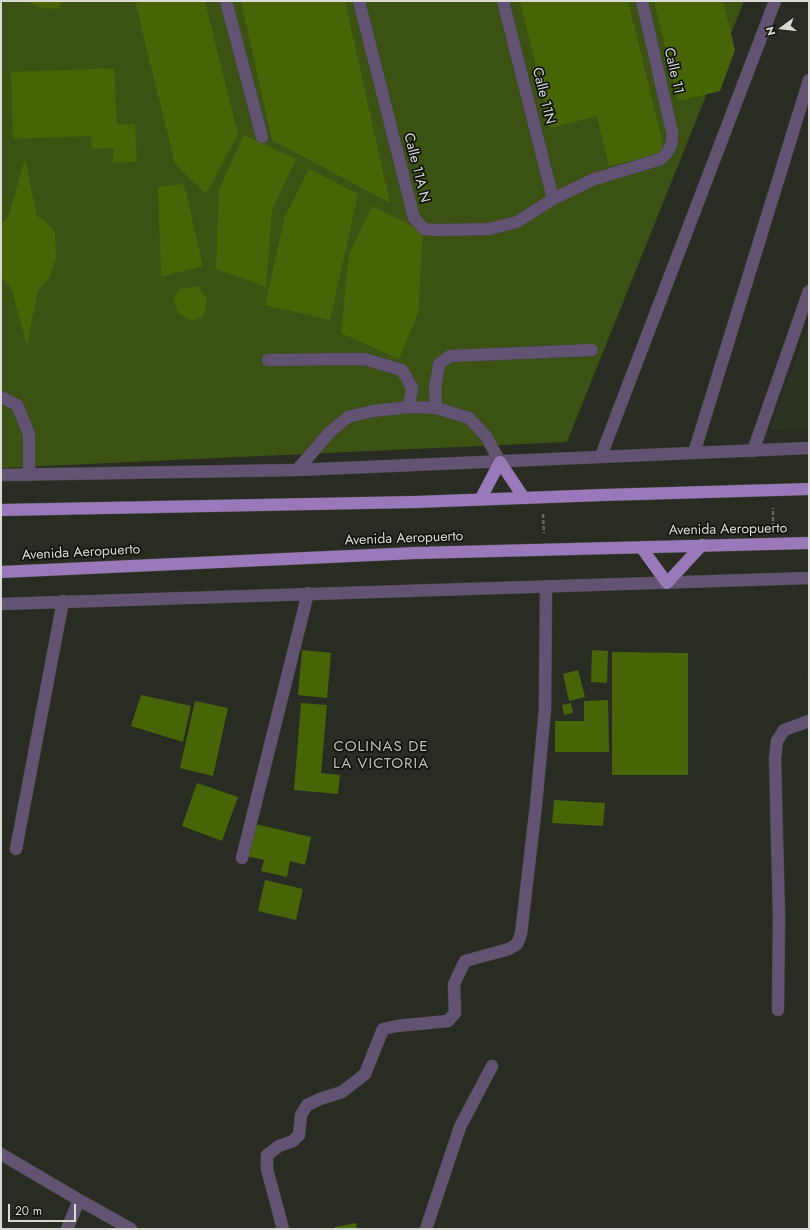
<!DOCTYPE html>
<html>
<head>
<meta charset="utf-8">
<style>
	body { margin:0 }
	#map { position:relative; width:810px; height:1230px; overflow:hidden; background:#282c22; font-family:Jost,sans-serif }
	canvas { display:block }
	.frame { position:absolute; inset:0; border:2px solid #d8dbd5; pointer-events:none }
	.north { position:absolute; left:762px; top:8px; width:40px; height:40px; -webkit-text-stroke:3px #12140f; paint-order:stroke; rotate:255deg; font-size:11px; font-weight:700; line-height:16px; text-align:center; color:#d8dbd5 }
	.north::after { content:''; display:block; margin:auto; width:14px; height:18px; background:#d8dbd5; clip-path:polygon(50% 0,100% 100%,50% 72%,0 100%) }
	.scale { position:absolute; left:8px; top:1204px; width:68px; height:18px; box-sizing:border-box; border:2px solid #d8dbd5; border-top:0; padding-left:5px; font-size:12px; line-height:14px; white-space:nowrap; color:#d8dbd5; -webkit-text-stroke:3px #12140f; paint-order:stroke }
</style>
</head>
<body>
<div id="map">
<canvas width="810" height="1230"></canvas>
<div class="frame"></div>
<div class="north">N</div>
<div class="scale">20 m</div>
</div>
<script>
const context = document.querySelector('canvas').getContext('2d');
context.lineJoin = 'round';
function paint(path, color) {
  context.fillStyle = color;
  context.fill(path, 'evenodd');
}
function trace(path, color, width, dash) {
  context.strokeStyle = color;
  context.lineWidth = width;
  context.lineCap = dash ? 'butt' : 'round';
  context.setLineDash(dash || []);
  context.stroke(path);
}
function write(font, color, halo, rows, align = 'center') {
  context.font = font + ' Jost,sans-serif';
  context.lineWidth = 3.5;
  context.setLineDash([]);
  context.textBaseline = 'middle';
  context.strokeStyle = halo;
  context.fillStyle = color;
  for (const [text, x, y, turn = 0] of rows) {
    context.save();
    context.translate(x, y);
    context.rotate((+turn || 0) * Math.PI / 180);
    context.textAlign = isNaN(turn) ? turn : align;
    if (halo) context.strokeText(text, 0, 0);
    context.fillText(text, 0, 0);
    context.restore();
  }
}
paint(new Path2D(`
	M 809,323 L 809,431 L 769,430 Z
	M 809,622 L 809,692 L 807,692 Z`), '#2c3323');
paint(new Path2D(`
	M 1,1 L 744,1 L 567,442 L 1,468 Z`), '#3b5212');
paint(new Path2D(`
	M 30,1 L 62,1 L 59,8 L 46,9 L 31,4 Z
	M 135,1 L 205,1 L 238,134 L 206,194 L 175,164 Z
	M 241,1 L 345,1 L 390,203 L 272,140 Z
	M 520,1 L 628,1 L 665,153 L 609,166 L 597,116 L 551,128 Z
	M 654,1 L 723,1 L 735,50 L 720,91 L 678,101 Z
	M 114,68 L 117,125 L 135,124 L 137,162 L 112,163 L 114,148 L 92,149 L 91,136 L 13,139 L 11,72 Z
	M 244,135 L 296,159 L 272,210 L 266,287 L 216,269 L 219,189 Z
	M 25,159 L 37,216 L 44,220 L 55,232 L 56,257 L 50,277 L 38,290 L 27,345 L 11,287 L 1,277 L 1,223 L 8,218 Z
	M 309,169 L 358,194 L 330,320 L 265,305 L 285,216 Z
	M 184,184 L 203,266 L 161,277 L 158,187 Z
	M 372,206 L 423,231 L 418,313 L 399,359 L 341,333 L 349,254 Z
	M 198,286 L 207,299 L 203,317 L 191,321 L 178,313 L 173,300 L 180,289 Z
	M 302,650 L 331,653 L 327,698 L 298,695 Z
	M 592,650 L 608,651 L 607,683 L 591,682 Z
	M 612,652 L 688,653 L 688,775 L 612,775 Z
	M 578,670 L 585,697 L 569,701 L 563,674 Z
	M 141,695 L 191,706 L 183,742 L 131,726 Z
	M 608,700 L 609,752 L 555,752 L 555,721 L 584,721 L 584,701 Z
	M 195,701 L 228,708 L 213,776 L 180,768 Z
	M 301,703 L 327,705 L 321,773 L 340,775 L 338,794 L 294,790 Z
	M 571,703 L 573,713 L 564,715 L 562,705 Z
	M 197,783 L 238,797 L 222,841 L 182,826 Z
	M 554,800 L 605,803 L 603,826 L 552,823 Z
	M 255,824 L 311,837 L 305,865 L 290,861 L 287,877 L 261,871 L 264,860 L 247,856 Z
	M 265,880 L 303,889 L 296,920 L 258,911 Z
	M 356,1223 L 357,1229 L 335,1229 L 335,1227 Z`), '#476507');
const minor = new Path2D(`
	M 226,1 L 262,137
	M 359,1 L 414,218 L 424,229 L 436,230 L 489,229 L 517,222 L 553,199 L 592,180 L 661,159 C 670,151 673,144 672,132 L 642,1
	M 503,1 L 553,199
	M 268,360 L 364,359 L 402,370 L 412,388 L 409,407
	M 1,397 L 17,405 L 29,434 L 29,475
	M 436,408 L 435,389 L 439,364 L 450,356 L 592,350
	M 753,451 L 809,291
	M 694,453 L 809,80
	M 601,456 L 775,1
	M 297,470 L 330,432 L 348,417 L 373,411 L 409,407 L 436,408 L 469,418 L 486,436 L 500,462
	M 1,475 L 297,470 L 809,448
	M 1,604 L 809,578
	M 16,849 L 63,601
	M 242,858 L 308,593
	M 778,1010 L 779,916 L 775,758 L 777,741 L 784,730 L 809,721
	M 1,1154 L 79,1200 L 131,1229
	M 67,1229 L 79,1200
	M 283,1229 L 267,1169 L 267,1155 L 279,1146 L 293,1141 L 299,1135 L 301,1115 L 307,1105 L 320,1099 L 342,1092 L 365,1074 L 383,1029 L 397,1026 L 448,1021 L 455,1013 L 454,984 L 465,961 L 509,949 L 517,944 L 521,934 L 536,805 L 545,709 L 546,587
	M 426,1229 L 460,1127 L 492,1066`);
const major = new Path2D(`
	M 480,500 L 500,462 L 524,498
	M 1,510 L 415,502 L 603,495 L 809,489
	M 641,547 L 667,583 L 702,545
	M 1,572 L 416,553 L 809,543`);
trace(minor, '#44483f', 13);
trace(major, '#44483f', 13);
trace(new Path2D(`
	M 543,514 L 544,533
	M 773,527 L 773,508`), '#656960', 2.5, [4, 2]);
trace(minor, '#625372', 12);
trace(major, '#9979b9', 12);
write('14px', '#d8dbd5', '#12140f', [
	["Calle 11",673,71,77],
	["Calle 11N",543,96,76],
	["Calle 11A N",416,168,76],
	["Avenida Aeropuerto",728,530,-1],
	["Avenida Aeropuerto",404,539,-2],
	["Avenida Aeropuerto",81,553,-3]
]);
context.letterSpacing = '1px';
write('15px', '#bac0b3', '#12140f', [
	["COLINAS DE",381,747],
	["LA VICTORIA",381,764]
]);
context.letterSpacing = '0px';
</script>
</body>
</html>
